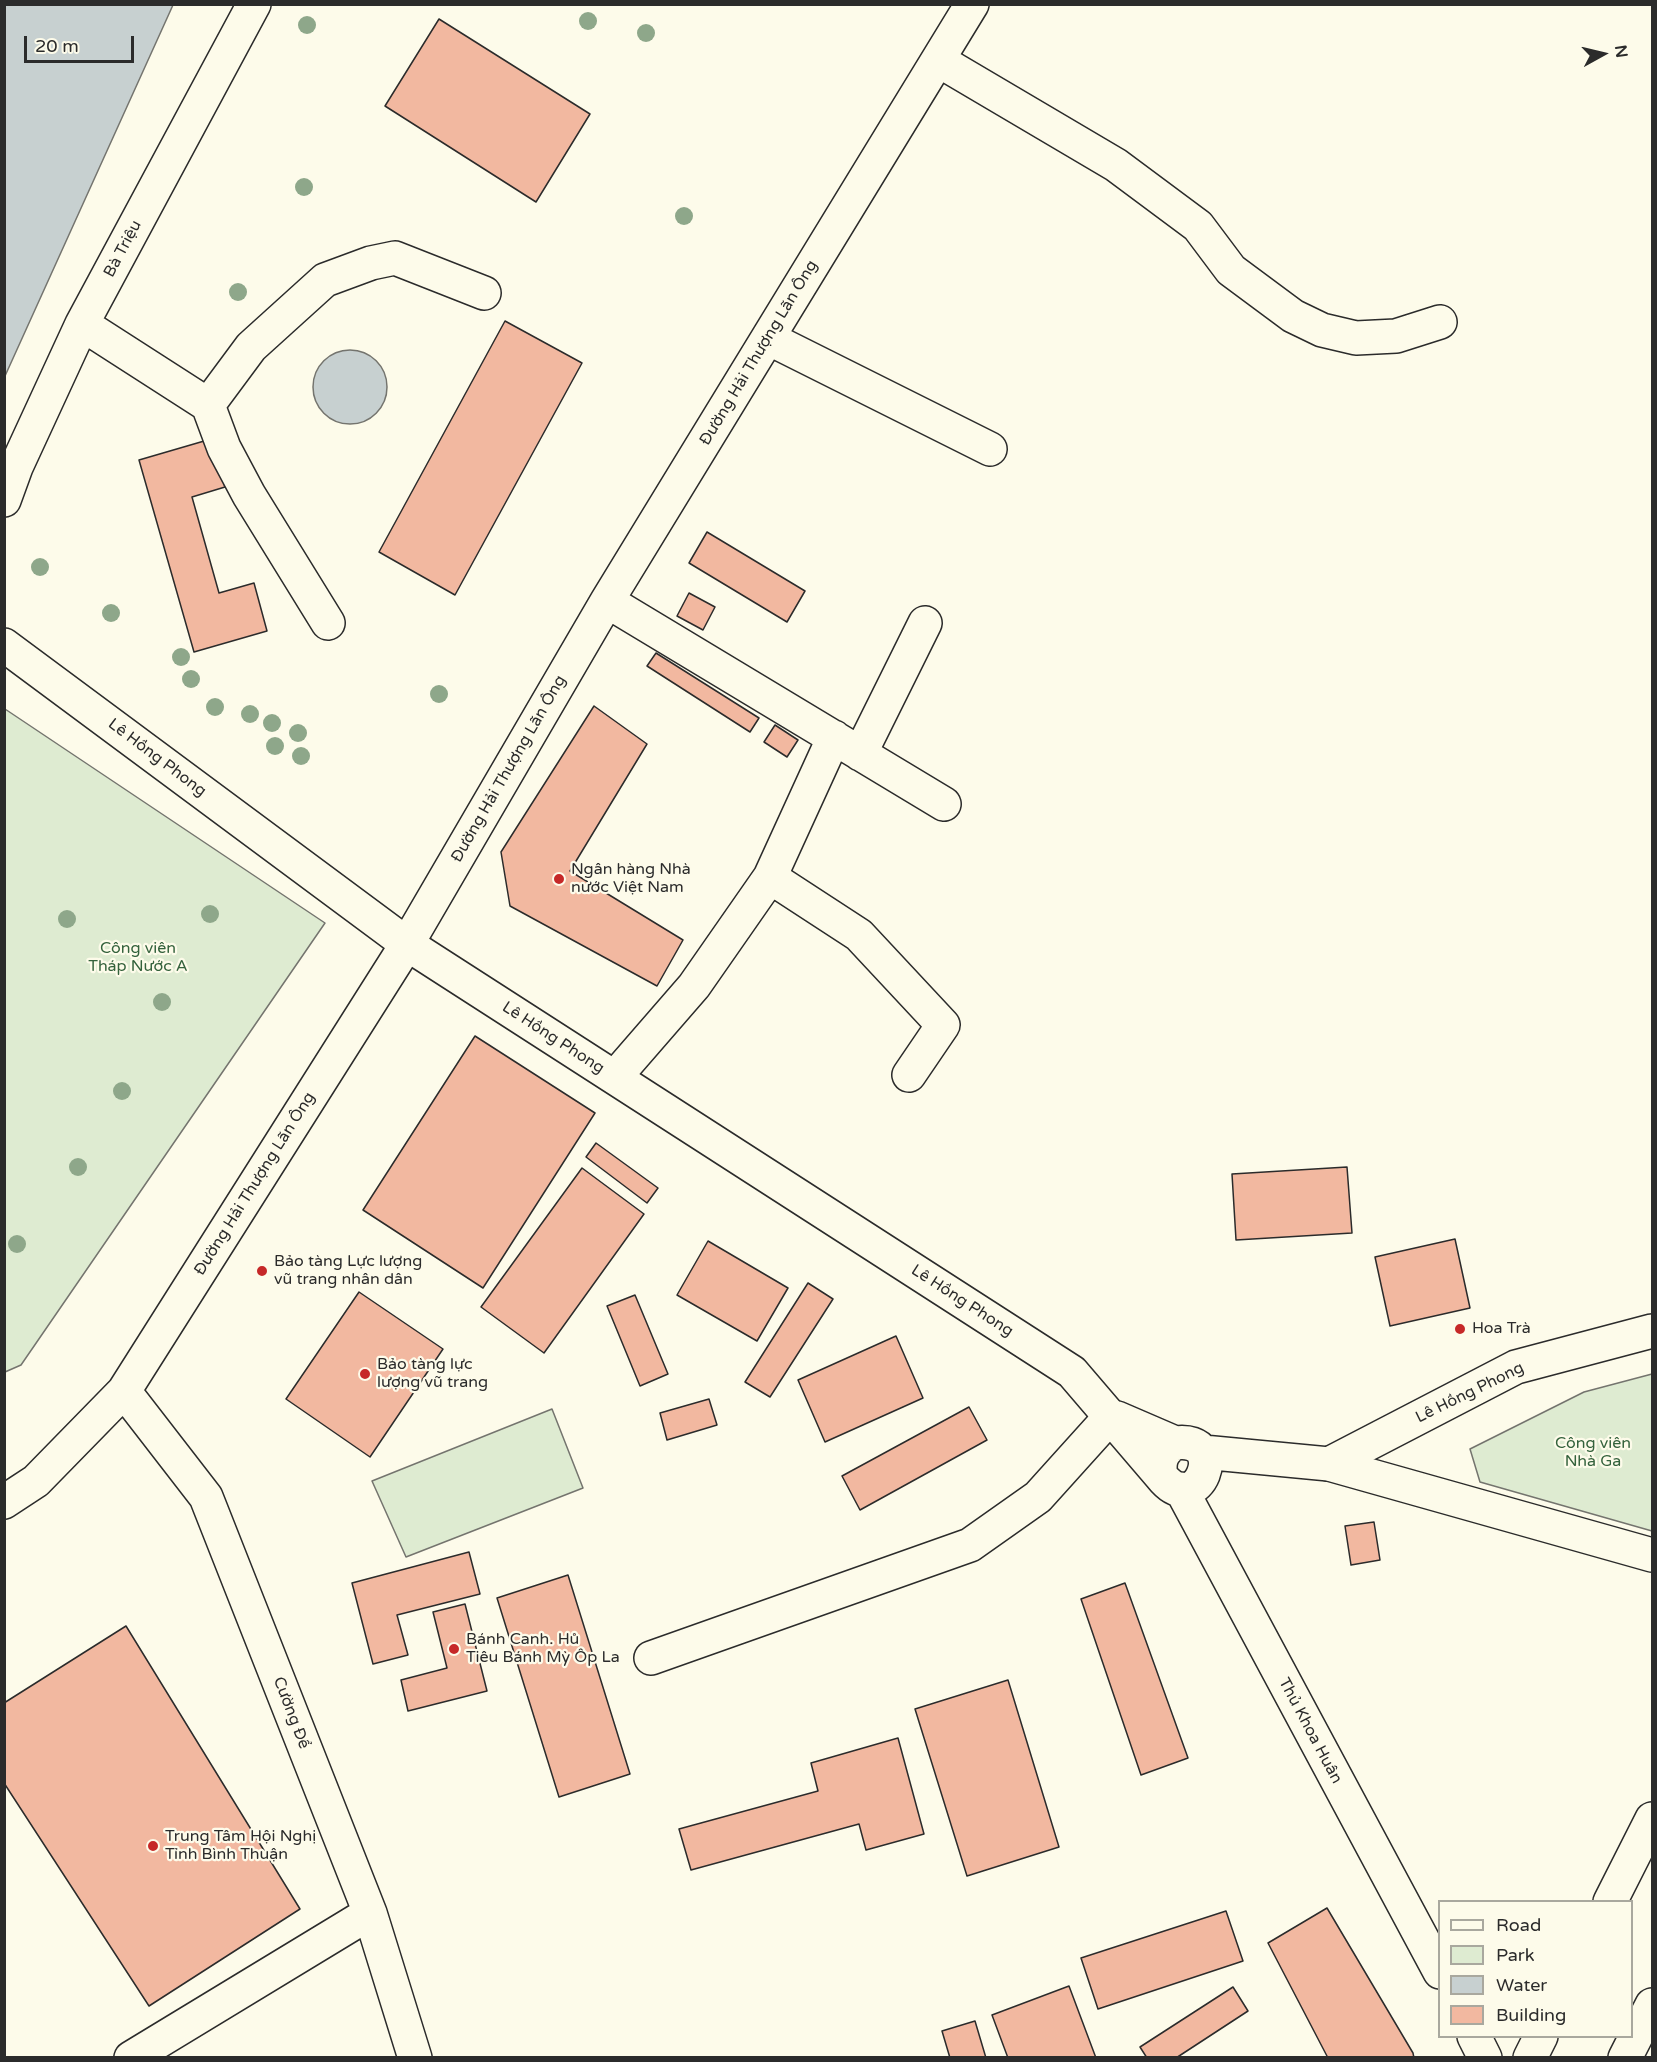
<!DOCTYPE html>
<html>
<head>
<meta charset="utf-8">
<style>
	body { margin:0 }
	#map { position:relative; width:1657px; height:2062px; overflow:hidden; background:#fdfbea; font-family:"Varela Round",sans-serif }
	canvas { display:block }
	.frame { position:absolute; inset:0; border:6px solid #2b2b2b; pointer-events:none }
	.legend { position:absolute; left:1438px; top:1900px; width:195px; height:138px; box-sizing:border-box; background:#fdfbea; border:2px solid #a9a89e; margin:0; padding:8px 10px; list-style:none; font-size:18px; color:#2b2b2b }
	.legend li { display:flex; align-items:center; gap:12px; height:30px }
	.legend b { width:30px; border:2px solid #a9a89e }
	.north { position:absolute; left:1573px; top:24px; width:60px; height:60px; -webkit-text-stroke:4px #fdfbea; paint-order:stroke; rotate:82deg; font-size:16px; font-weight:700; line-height:24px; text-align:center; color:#2b2b2b }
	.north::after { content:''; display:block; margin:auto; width:21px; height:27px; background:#2b2b2b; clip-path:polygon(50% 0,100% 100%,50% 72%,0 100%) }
	.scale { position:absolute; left:24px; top:36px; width:110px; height:27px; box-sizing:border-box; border:3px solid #2b2b2b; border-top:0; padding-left:8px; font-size:18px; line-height:21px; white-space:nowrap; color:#2b2b2b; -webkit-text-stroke:4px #fdfbea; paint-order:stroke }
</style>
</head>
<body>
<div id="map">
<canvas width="1657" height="2062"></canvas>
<div class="frame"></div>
<ul class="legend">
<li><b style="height:8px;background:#fdfbea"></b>Road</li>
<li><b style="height:16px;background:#deebd1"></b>Park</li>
<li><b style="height:16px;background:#c7d0d0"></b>Water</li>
<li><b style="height:16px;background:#f2b8a0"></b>Building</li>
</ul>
<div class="north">N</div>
<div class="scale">20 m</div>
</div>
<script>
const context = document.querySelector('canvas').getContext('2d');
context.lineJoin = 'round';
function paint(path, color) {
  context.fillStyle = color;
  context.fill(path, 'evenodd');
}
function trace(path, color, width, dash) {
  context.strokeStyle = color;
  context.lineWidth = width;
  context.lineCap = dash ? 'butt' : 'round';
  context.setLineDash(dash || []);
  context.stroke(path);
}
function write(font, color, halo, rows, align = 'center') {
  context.font = font + ' "Varela Round",sans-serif';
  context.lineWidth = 4.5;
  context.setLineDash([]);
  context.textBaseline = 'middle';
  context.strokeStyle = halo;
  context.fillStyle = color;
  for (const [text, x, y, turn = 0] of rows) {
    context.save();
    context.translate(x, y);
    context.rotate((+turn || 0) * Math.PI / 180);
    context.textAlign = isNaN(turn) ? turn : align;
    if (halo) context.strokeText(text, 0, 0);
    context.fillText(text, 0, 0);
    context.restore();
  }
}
const green = new Path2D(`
	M 5,709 L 325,923 L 21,1365 L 5,1372 Z
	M 1652,1374 L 1652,1531 L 1480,1482 L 1470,1449 L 1584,1392 Z
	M 552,1409 L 583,1488 L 406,1557 L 372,1481 Z`);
paint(green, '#deebd1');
trace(green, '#74746e', 1.5);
const water = new Path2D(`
	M 5,4 L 173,5 L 5,376 L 4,5 Z
	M313 387a37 37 0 1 1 74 0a37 37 0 1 1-74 0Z`);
paint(water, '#c7d0d0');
trace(water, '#74746e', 1.5);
const building = new Path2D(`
	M 439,19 L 590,114 L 536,202 L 385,106 Z
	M 505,321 L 582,363 L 455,595 L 379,552 Z
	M 211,439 L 225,487 L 192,497 L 219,593 L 254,583 L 267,631 L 194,652 L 139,460 Z
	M 707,532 L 805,591 L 787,622 L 689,563 Z
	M 689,593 L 715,607 L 703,630 L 677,616 Z
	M 656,653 L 759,718 L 750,732 L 647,666 Z
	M 594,706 L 647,744 L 570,871 L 683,940 L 657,986 L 510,906 L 501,852 Z
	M 775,725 L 798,740 L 787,757 L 764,742 Z
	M 475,1036 L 595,1113 L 483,1288 L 363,1210 Z
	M 596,1143 L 658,1188 L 647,1203 L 586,1157 Z
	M 1347,1167 L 1352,1233 L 1236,1240 L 1232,1174 Z
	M 582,1168 L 644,1214 L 544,1353 L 481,1307 Z
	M 1455,1239 L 1470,1308 L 1390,1326 L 1375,1257 Z
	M 708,1241 L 788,1288 L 757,1341 L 677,1295 Z
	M 808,1283 L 833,1299 L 770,1397 L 745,1382 Z
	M 359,1292 L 443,1349 L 370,1457 L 286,1399 Z
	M 635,1295 L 668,1374 L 640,1386 L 607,1306 Z
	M 896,1336 L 923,1398 L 825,1442 L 798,1380 Z
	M 709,1399 L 717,1425 L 667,1440 L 660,1413 Z
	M 969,1407 L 987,1440 L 860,1510 L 842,1476 Z
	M 1374,1522 L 1380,1560 L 1351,1565 L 1345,1526 Z
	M 469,1552 L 480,1594 L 397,1615 L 408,1655 L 373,1664 L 352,1583 Z
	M 568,1575 L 630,1774 L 559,1797 L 497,1598 Z
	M 1125,1583 L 1188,1758 L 1141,1775 L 1081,1599 Z
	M 465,1604 L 487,1691 L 408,1711 L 401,1680 L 447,1668 L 433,1612 Z
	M 126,1626 L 300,1909 L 149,2006 L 4,1783 L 4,1703 Z
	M 1008,1680 L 1059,1847 L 967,1876 L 915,1709 Z
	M 898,1738 L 924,1834 L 866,1850 L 859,1824 L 691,1870 L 679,1829 L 818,1791 L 811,1763 Z
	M 1327,1908 L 1413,2053 L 1414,2058 L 1328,2058 L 1268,1943 Z
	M 1226,1911 L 1243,1961 L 1098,2009 L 1081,1958 Z
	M 1069,1986 L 1096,2058 L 1008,2058 L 992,2015 Z
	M 1233,1987 L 1248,2011 L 1176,2058 L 1147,2058 L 1140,2047 Z
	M 975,2021 L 986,2058 L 950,2058 L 942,2031 Z`);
paint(building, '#f2b8a0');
trace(building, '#2b2b2b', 1.5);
const minor = new Path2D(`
	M 938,60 L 1116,165 L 1198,226 L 1231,270 L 1293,316 L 1322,330 L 1356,338 L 1396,336 L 1440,322
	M 82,324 L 208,405
	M 768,338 L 990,449
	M 4,500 L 16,467 L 82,324 L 254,4
	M 607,601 L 944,804
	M 328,623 L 249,495 L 224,448 L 208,405 L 251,347 L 325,280 L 371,263 L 395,258 L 484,293
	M 860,754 L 925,623
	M 770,877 L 859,935 L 943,1025 L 909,1075
	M 615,1077 L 694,986 L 770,877 L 834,737
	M 124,1391 L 206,1497 L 370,1913 L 415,2058
	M 1329,1464 L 1516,1367 L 1652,1331
	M 4,1502 L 36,1481 L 124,1391 L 407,944 L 607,601 L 972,4
	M 651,1658 L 970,1545 L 1038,1497 L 1111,1416
	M 131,2058 L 370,1913`);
const major = new Path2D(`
	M 4,645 L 407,944 L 1072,1372 L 1161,1476
	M 1117,1418 L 1175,1443 C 1232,1435 1198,1523 1161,1476 C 1158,1461 1162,1451 1175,1443
	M 1203,1452 L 1329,1464 L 1652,1555
	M 1181,1489 L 1440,1972
	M 1610,1902 L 1652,1819
	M 1474,2036 L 1485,2058
	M 1530,2058 L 1541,2036
	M 1625,2058 L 1652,2005`);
trace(minor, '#2b2b2b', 36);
trace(major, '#2b2b2b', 36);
trace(minor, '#fdfbea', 33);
trace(major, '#fdfbea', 33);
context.fillStyle = '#8ea78a';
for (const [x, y] of [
	[588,21],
	[307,25],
	[646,33],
	[304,187],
	[684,216],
	[238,292],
	[40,567],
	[111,613],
	[181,657],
	[191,679],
	[439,694],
	[215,707],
	[250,714],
	[272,723],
	[298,733],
	[275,746],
	[301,756],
	[210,914],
	[67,919],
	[162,1002],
	[122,1091],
	[78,1167],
	[17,1244]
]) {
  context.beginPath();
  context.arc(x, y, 9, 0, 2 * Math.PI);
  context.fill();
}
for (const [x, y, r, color] of [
	[559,879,6,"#c62828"],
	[262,1271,6,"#c62828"],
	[1460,1329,6,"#c62828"],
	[365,1374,6,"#c62828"],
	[454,1649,6,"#c62828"],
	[153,1846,6,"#c62828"]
]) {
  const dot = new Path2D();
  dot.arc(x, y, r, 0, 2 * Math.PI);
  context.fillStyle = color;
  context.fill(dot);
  trace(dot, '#fdfbea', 2);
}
write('16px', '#2b2b2b', '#fdfbea', [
	["Bà Triệu",123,249,-62],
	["Đường Hải Thượng Lãn Ông",759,353,-59],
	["Lê Hồng Phong",157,758,37],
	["Đường Hải Thượng Lãn Ông",509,769,-60],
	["Lê Hồng Phong",553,1038,33],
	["Đường Hải Thượng Lãn Ông",255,1184,-58],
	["Lê Hồng Phong",962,1301,33],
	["Lê Hồng Phong",1470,1393,-26],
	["Cường Để",291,1713,69],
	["Thủ Khoa Huân",1310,1731,62]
]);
write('16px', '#2b2b2b', '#fdfbea', [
	["Ngân hàng Nhà",571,870],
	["nước Việt Nam",571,888],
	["Bảo tàng Lực lượng",274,1262],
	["vũ trang nhân dân",274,1280],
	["Hoa Trà",1472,1329],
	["Bảo tàng lực",377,1365],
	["lượng vũ trang",377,1383],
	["Bánh Canh. Hů",466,1640],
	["Tiêu Bánh Mỳ Ôp La",466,1658],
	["Trung Tâm Hội Nghị",165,1837],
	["Tỉnh Bình Thuận",165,1855]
], 'left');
write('16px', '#34623c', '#fdfbea', [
	["Công viên",138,949],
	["Tháp Nước A",138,967],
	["Công viên",1593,1444],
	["Nhà Ga",1593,1462]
]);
</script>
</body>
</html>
